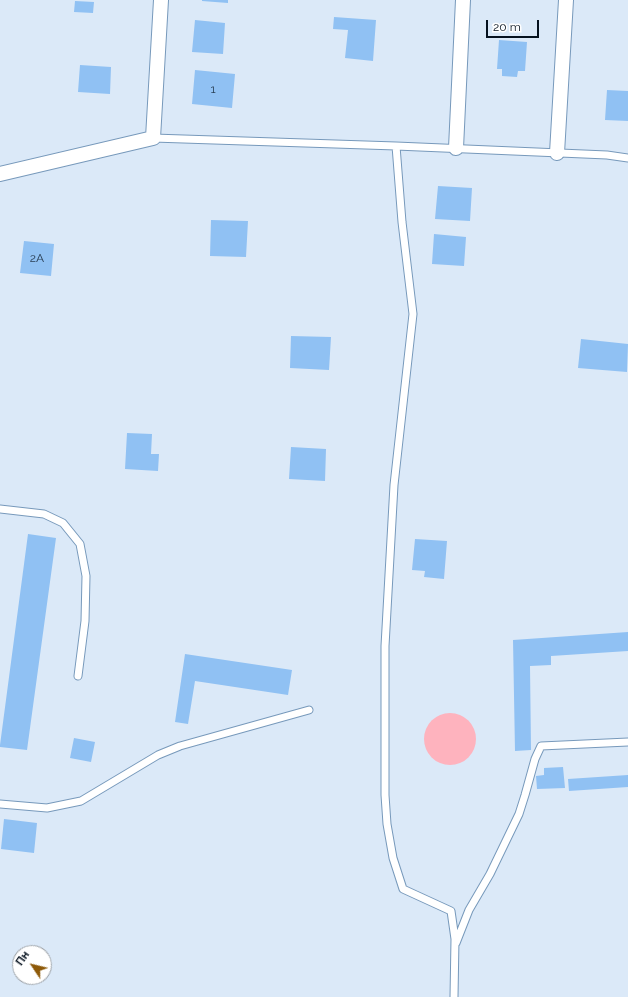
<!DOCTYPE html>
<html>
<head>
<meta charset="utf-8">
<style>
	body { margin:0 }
	#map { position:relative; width:628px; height:997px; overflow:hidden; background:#dbe9f8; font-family:Raleway,sans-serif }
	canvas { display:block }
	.north { position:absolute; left:12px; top:945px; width:40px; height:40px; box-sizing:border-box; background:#fff; border:1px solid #9ba0a5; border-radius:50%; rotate:305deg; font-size:11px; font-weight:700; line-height:16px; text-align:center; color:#06121f }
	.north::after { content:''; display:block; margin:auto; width:14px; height:18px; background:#8e5a09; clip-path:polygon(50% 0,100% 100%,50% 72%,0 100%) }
	.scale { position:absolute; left:486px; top:20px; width:53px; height:18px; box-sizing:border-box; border:2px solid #06121f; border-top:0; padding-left:5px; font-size:12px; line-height:14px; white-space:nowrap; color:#06121f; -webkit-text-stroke:3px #fff; paint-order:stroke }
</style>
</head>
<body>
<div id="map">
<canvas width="628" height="997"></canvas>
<div class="north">Пн</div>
<div class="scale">20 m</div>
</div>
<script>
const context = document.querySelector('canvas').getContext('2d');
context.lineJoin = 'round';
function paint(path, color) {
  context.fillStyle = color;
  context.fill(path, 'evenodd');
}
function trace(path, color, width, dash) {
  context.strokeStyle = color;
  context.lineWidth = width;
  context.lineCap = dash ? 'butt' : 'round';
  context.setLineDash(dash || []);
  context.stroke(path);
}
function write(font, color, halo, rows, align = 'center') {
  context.font = font + ' Raleway,sans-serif';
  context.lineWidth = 3;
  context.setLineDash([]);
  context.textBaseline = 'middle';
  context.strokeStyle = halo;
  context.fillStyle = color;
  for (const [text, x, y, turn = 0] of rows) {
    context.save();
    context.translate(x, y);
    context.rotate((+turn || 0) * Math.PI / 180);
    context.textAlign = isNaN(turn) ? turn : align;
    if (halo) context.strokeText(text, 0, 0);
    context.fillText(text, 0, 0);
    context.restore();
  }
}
paint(new Path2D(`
	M424 739a26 26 0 1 1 52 0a26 26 0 1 1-52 0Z`), '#feb3be');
paint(new Path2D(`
	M 202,0 L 228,0 L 228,3 L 202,1 Z
	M 75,1 L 94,2 L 93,13 L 74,12 Z
	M 334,17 L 376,20 L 373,61 L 345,58 L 348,30 L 333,29 Z
	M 195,20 L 225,23 L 223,54 L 192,52 Z
	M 499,40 L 527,42 L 525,71 L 518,71 L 517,77 L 502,76 L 502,69 L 497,69 Z
	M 80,65 L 111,67 L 110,94 L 78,92 Z
	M 195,70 L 235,74 L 232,108 L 192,104 Z
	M 607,90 L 628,91 L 628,121 L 605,120 Z
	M 438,186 L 472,188 L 470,221 L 435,219 Z
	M 211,220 L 248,221 L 246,257 L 210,256 Z
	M 434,234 L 466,237 L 464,266 L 432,264 Z
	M 24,241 L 54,244 L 51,276 L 20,273 Z
	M 291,336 L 331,337 L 329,370 L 290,368 Z
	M 581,339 L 628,344 L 627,372 L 578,368 Z
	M 127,433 L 152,434 L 151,454 L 159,454 L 158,471 L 125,469 Z
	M 291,447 L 326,449 L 325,481 L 289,479 Z
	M 28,534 L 56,538 L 27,750 L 0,747 L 0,745 Z
	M 415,539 L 447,541 L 444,579 L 424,577 L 425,571 L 412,570 Z
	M 628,632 L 628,651 L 551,656 L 551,665 L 530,666 L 531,750 L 515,751 L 513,640 Z
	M 185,654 L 292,670 L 288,695 L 195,681 L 188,724 L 175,722 Z
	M 74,738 L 95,742 L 91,762 L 70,758 Z
	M 563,767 L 565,788 L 537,789 L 536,776 L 544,775 L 544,768 Z
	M 628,775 L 628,787 L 569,791 L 568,779 Z
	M 4,819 L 37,823 L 34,853 L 1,849 Z`), '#90c1f3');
const lane = new Path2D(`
	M 153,138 L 396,146 L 402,222 L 413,314 L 394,485 L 385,646 L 385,795 L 387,824 L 393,858 L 403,889 L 451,911 L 455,939 L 454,997
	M 396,146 L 607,155 L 628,158
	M 0,509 L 44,514 L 63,523 L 80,544 L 86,576 L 85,621 L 78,676
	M 0,804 L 47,808 L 81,801 L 158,755 L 180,746 L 309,710
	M 456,943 L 469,910 L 490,874 L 519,814 L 525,795 L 535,759 L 541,746 L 628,742`);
const street = new Path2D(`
	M 456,148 L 463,0
	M 557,153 L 566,0
	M 0,174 L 153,138 L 161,0`);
trace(lane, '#79b', 9);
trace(street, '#79b', 16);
trace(lane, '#fff', 7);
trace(street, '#fff', 14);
write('12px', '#283e54', null, [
	["1",213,89],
	["2А",37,258]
]);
</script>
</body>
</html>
